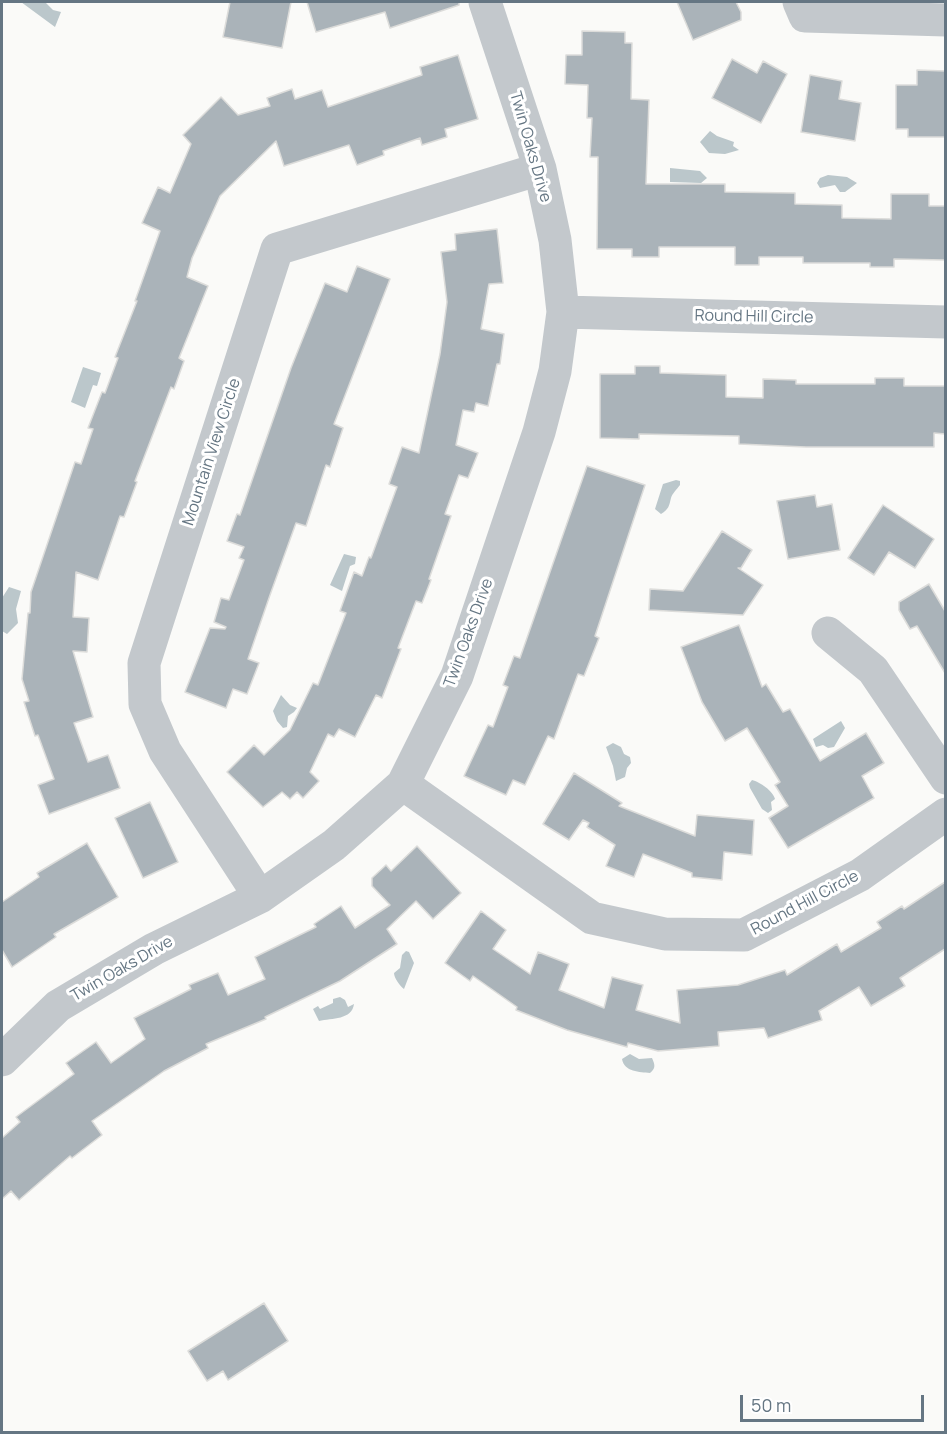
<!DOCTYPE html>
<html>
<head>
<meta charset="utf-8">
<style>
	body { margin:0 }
	#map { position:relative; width:947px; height:1434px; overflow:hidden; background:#fafaf8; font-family:Manrope,sans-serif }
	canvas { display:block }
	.frame { position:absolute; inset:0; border:3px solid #657683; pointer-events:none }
	.scale { position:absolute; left:740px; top:1395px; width:184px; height:27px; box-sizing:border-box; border:3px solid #657683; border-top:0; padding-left:8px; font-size:18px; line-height:21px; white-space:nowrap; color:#657683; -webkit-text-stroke:4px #fff; paint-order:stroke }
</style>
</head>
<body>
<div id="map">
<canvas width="947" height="1434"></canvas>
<div class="frame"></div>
<div class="scale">50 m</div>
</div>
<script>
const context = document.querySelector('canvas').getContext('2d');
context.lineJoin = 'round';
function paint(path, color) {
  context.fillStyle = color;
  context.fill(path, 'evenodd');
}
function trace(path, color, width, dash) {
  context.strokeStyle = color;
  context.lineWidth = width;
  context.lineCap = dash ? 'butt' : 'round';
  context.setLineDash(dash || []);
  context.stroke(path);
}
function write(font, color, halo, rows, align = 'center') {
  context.font = font + ' Manrope,sans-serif';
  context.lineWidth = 6;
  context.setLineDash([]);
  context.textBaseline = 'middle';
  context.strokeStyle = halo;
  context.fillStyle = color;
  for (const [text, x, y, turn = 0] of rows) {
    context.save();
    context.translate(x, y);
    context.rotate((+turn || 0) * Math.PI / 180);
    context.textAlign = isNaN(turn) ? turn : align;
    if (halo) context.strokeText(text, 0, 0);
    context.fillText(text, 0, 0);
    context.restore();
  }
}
paint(new Path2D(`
	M 21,2 L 45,2 L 53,10 L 61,12 L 55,27 Z
	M 710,131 L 717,136 L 734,142 L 733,146 L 739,150 L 725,154 L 709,153 L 700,142 Z
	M 670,168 L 700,171 L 707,178 L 701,183 L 670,182 Z
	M 828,175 L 847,177 L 857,183 L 845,192 L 840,192 L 835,185 L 820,188 L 817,183 L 820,178 Z
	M 83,367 L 101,373 L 97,386 L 93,385 L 85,408 L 71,402 Z
	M 676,480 L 680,481 L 680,485 C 677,489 672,494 671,498 C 669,506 669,509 661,514 L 655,509 L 663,484 Z
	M 344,554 L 356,557 L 355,564 L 350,566 L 342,591 L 330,585 Z
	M 9,587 L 21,591 L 16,609 L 18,623 L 7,634 L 2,631 L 2,598 Z
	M 281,695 L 290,705 L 297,708 L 294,712 L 288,716 L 287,727 L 283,728 L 277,721 L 273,711 Z
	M 841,721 L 845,728 L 834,747 L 828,748 L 823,745 L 816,747 L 813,739 Z
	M 613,743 L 621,747 L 624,754 L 630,757 L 631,763 L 627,768 L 625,777 L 616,781 L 613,766 L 606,747 Z
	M 752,780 C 760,782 773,791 775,799 L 771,802 L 772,810 L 768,813 L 762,809 L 750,788 L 749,784 Z
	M 406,951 L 409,952 L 414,963 L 404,989 C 400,986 394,978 394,973 L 400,968 L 402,955 Z
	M 340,997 L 345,1000 L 348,1007 L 354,1004 C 352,1020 332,1018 319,1021 L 313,1009 L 318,1006 L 320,1009 L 333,1003 L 333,999 Z
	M 630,1054 L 639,1059 L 652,1058 C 655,1065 656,1068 650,1073 C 640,1072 624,1072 622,1059 Z`), '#bbc7cb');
const building = new Path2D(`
	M 230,2 L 291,2 L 282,48 L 223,37 Z
	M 307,2 L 459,2 L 459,5 L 390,28 L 385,12 L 316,32 Z
	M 677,2 L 736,2 L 741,12 L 741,20 L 693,40 Z
	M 582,31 L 625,32 L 625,43 L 632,43 L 631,99 L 649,100 L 646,184 L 725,184 L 725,192 L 795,193 L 795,204 L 842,205 L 842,218 L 891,219 L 891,194 L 929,194 L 929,206 L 945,206 L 945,260 L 894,259 L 894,267 L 870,267 L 870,263 L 803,263 L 803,257 L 759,257 L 759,265 L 735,265 L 735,247 L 659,247 L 659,257 L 632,257 L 632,249 L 597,249 L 598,157 L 590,157 L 592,118 L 587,118 L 588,85 L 565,84 L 566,55 L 582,55 Z
	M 458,55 L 478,119 L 445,129 L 447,137 L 422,145 L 420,138 L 383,151 L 384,155 L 357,165 L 349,145 L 284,166 L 276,141 L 220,196 L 192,258 L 187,277 L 208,286 L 179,358 L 184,361 L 174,389 L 171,387 L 135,481 L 137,482 L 124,517 L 120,516 L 98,580 L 76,572 L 73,617 L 89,618 L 87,652 L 73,651 L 93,717 L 74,723 L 88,762 L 108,755 L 120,788 L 49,814 L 38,785 L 54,779 L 38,735 L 35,736 L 24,702 L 29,701 L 22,679 L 28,613 L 30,613 L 31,592 L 75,462 L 81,464 L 93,429 L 88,428 L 102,392 L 105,393 L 118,358 L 115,357 L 137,301 L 135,301 L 160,231 L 142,223 L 158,187 L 170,193 L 191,144 L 183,135 L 221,97 L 238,115 L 270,106 L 267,98 L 292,89 L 295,99 L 322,90 L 328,107 L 422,75 L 420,67 Z
	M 732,59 L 757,73 L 763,61 L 787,74 L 761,123 L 712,98 Z
	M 917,70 L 945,71 L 945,137 L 908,137 L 908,129 L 896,129 L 896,85 L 917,85 Z
	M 810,75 L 842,81 L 839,99 L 861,103 L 855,141 L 801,132 Z
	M 497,229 L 503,283 L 489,284 L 481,329 L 504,334 L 500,364 L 497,364 L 488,406 L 476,403 L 474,412 L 463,410 L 456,445 L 478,453 L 468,478 L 459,475 L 445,514 L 451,516 L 429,579 L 431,580 L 422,603 L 416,601 L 398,648 L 401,649 L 382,698 L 376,695 L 355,737 L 339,729 L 334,737 L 328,734 L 310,772 L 319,781 L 303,798 L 297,792 L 290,799 L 282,792 L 263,807 L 227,772 L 254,745 L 264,755 L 290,730 L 313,683 L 318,685 L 346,613 L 340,611 L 354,572 L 362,576 L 369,557 L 371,558 L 397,487 L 389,484 L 402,447 L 419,453 L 440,354 L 447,302 L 441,252 L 456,250 L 455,234 Z
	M 357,266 L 390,279 L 334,424 L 343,428 L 330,467 L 326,465 L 306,526 L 296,523 L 270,595 L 248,659 L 259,663 L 247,694 L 233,689 L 226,708 L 185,692 L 210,628 L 225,629 L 226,627 L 214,622 L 221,598 L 229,600 L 244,560 L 239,558 L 244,547 L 227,541 L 237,514 L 240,515 L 291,368 L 325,283 L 347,292 Z
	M 635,366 L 660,366 L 660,373 L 726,375 L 726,397 L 763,398 L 763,379 L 796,380 L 796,384 L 875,384 L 875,378 L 904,378 L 904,386 L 945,386 L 945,434 L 934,433 L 934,447 L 806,447 L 739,444 L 739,436 L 639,434 L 639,439 L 600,438 L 600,374 L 635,374 Z
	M 587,466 L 645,485 L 595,636 L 599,638 L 584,676 L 578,674 L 554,739 L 548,736 L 525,785 L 513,780 L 506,795 L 464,776 L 488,725 L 493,727 L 508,687 L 503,685 L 514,656 L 520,658 Z
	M 815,495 L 817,507 L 832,504 L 840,550 L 788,559 L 777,501 Z
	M 883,505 L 934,539 L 915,568 L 889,552 L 874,575 L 848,558 Z
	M 722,531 L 752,550 L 741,568 L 738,568 L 763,585 L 743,615 L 649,610 L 650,589 L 683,591 Z
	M 929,584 L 945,611 L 945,673 L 917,626 L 910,629 L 899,610 L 899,602 Z
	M 739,625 L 762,687 L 766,684 L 783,712 L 790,709 L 820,761 L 866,733 L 884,763 L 862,776 L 874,798 L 788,848 L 769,818 L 788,806 L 775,785 L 780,782 L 747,728 L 725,741 L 702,702 L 681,647 Z
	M 574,773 L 622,803 L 619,806 L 695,836 L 697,815 L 754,820 L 752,855 L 724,852 L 722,880 L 692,877 L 692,873 L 643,854 L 634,877 L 606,866 L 615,845 L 587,827 L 589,823 L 583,820 L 569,840 L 543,824 Z
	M 150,802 L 178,862 L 143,878 L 115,818 Z
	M 87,843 L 118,897 L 54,934 L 56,937 L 12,967 L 2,950 L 2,902 L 39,877 L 37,873 Z
	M 417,846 L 461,893 L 433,919 L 416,901 L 387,929 L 397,944 L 340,981 L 265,1017 L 266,1019 L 206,1044 L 208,1048 L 164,1071 L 92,1121 L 102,1135 L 72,1158 L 70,1156 L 19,1200 L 11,1191 L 2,1199 L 2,1138 L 20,1122 L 16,1117 L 74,1074 L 66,1063 L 96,1042 L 111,1063 L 145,1039 L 134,1018 L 191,989 L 189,985 L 218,973 L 228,995 L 265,979 L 255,957 L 316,927 L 314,924 L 341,906 L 355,928 L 390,905 L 372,886 L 372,878 L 386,865 L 391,871 Z
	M 945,882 L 945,949 L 900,978 L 905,986 L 871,1006 L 859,987 L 819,1011 L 822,1020 L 768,1038 L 764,1028 L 718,1032 L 719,1046 L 658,1051 L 628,1043 L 627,1047 L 567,1030 L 516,1010 L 517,1007 L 473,976 L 470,981 L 445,963 L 481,911 L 506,930 L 493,949 L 530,974 L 538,952 L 569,964 L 559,990 L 604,1008 L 612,977 L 643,985 L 636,1010 L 680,1023 L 677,990 L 738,985 L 785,970 L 787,975 L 837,944 L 841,952 L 881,928 L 877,922 L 902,906 L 904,909 Z
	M 264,1303 L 288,1341 L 228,1380 L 223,1371 L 207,1381 L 188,1351 Z`);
paint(building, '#aab3b9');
trace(building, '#dcdcda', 1.5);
trace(new Path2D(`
	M 799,2 L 805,16 L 946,20
	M 563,312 L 946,322
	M 828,633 L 873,670 L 946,778
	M 403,784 L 592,918 L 665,934 L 744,935 L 860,875 L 946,814
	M 260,897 L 165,751 L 145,704 L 144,663 L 277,249 L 540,169
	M 2,1060 L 58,1006 L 154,949 L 260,897 L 334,845 L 403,784 L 457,676 L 539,432 L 555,371 L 563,312 L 555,240 L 540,169 L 485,2`), '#c3c8cc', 33);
write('16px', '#657683', '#fff', [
	["Twin Oaks Drive",530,147,74],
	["Round Hill Circle",754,317,1],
	["Mountain View Circle",212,452,-72],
	["Twin Oaks Drive",469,633,-70],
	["Round Hill Circle",805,903,-28],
	["Twin Oaks Drive",122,969,-30]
]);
</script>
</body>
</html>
